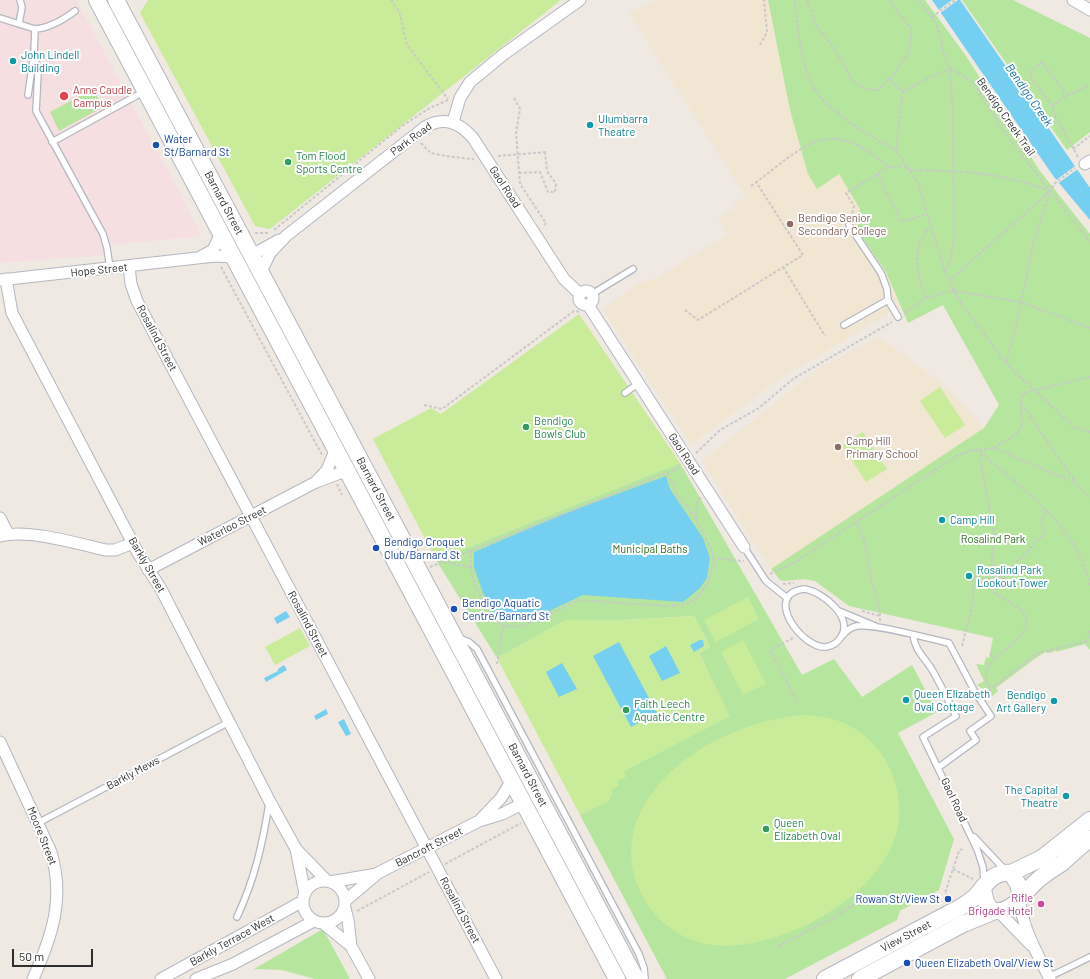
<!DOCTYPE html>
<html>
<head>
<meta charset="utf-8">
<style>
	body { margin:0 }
	#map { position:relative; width:1090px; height:979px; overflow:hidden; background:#efe9e1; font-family:Barlow,sans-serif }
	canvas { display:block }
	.scale { position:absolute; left:12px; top:949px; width:81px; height:18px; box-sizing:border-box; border:2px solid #2e2e2e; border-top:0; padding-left:5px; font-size:12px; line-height:14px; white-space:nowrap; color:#2e2e2e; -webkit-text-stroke:3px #fff; paint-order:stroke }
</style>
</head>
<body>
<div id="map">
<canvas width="1090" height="979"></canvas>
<div class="scale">50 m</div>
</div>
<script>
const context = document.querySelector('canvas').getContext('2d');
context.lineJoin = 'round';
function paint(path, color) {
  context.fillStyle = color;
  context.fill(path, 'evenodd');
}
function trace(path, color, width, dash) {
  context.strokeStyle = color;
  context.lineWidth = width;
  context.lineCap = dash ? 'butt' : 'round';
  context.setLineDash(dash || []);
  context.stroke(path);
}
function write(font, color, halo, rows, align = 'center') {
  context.font = font + ' Barlow,sans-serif';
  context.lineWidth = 4;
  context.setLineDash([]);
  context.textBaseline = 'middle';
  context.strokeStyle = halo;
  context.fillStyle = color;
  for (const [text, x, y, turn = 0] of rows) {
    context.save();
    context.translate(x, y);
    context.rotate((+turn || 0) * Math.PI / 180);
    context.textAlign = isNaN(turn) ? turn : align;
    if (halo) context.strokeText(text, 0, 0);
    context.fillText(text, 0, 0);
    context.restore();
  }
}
paint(new Path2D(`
	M 657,0 L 768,0 L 790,110 L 839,174 L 861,209 L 857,230 L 886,272 L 900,307 L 778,380 L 691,445 L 603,309 L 634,287 L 649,279 L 655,279 L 727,235 L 718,218 L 734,208 L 732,206 L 746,197 L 629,13 Z
	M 879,337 L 941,382 L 984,428 L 771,569 L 702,461 L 816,370 Z`), '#f0e6d1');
paint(new Path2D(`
	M 0,0 L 76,0 L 180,193 L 201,236 L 111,245 L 105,255 L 0,263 Z`), '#f5dfe0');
paint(new Path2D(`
	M 768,0 L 925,0 L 966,56 L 1040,171 L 1090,234 L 1090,650 L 1085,644 L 1056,652 L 1055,650 L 1051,653 L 1045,652 L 1033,660 L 996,688 L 998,691 L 989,699 L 984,690 L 977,685 L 984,681 L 976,664 L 984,665 L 986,657 L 989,658 L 993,638 L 849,606 L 815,581 L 804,579 L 784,581 L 780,580 L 771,569 L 984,428 L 999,405 L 943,305 L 908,323 L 886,272 L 857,230 L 860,209 L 839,174 L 817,189 L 808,174 L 790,110 Z
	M 962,0 L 1013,0 L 1090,38 L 1090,132 L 1067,150 Z
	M 93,89 L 103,107 L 59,131 L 50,112 Z
	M 680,463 L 802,675 L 834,659 L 862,697 L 912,665 L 937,712 L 898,733 L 954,839 L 939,890 L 900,911 L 897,920 L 785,979 L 667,979 L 580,815 L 610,800 L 610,790 L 624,771 L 729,716 L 699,653 L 710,647 L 694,616 L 624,620 L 566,620 L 497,658 L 436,560 Z
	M 323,929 L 350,979 L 315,979 L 282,970 L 254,969 Z`), '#b6e59e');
paint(new Path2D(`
	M 148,0 L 561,0 L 270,229 L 255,226 L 140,13 Z
	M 579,314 L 680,463 L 436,560 L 373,439 L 431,408 L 441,414 Z
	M 940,387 L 965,425 L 945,438 L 920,401 Z
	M 863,432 L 887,469 L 866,482 L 842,445 Z
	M 748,597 L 759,619 L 716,642 L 704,620 Z
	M 694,616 L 710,647 L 699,654 L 730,716 L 624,771 L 626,777 L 617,781 L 619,785 L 611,790 L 613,795 L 610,797 L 610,800 L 580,815 L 497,658 L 566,620 L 624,620 Z
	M 300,628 L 310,646 L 275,665 L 265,647 Z
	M 743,640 L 766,684 L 743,695 L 721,652 Z
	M 800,715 C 816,715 831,717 846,724 C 890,744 912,802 892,846 C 866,904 775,952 713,945 C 686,942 660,925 646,902 C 603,831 661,765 725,736 C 749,725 774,718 800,715 Z`), '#c9ec9a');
paint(new Path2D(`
	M 932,0 L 960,0 L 1090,188 L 1090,220 L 1054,177 Z
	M 666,476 L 670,489 L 703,538 L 710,558 L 707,578 L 700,588 L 683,602 L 583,595 L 532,619 L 507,620 L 495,614 L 483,593 L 474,567 L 474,552 L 563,514 Z
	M 286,611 L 290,617 L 277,624 L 274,618 Z
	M 700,640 L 703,640 L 704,646 L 694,652 L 690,645 Z
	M 619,642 L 657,713 L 631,727 L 593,656 Z
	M 666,646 L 680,673 L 662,681 L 649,656 Z
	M 562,663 L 577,689 L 559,697 L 546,672 Z
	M 284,665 L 287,670 L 266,682 L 264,678 L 278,671 L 278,669 Z
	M 326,709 L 328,714 L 316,720 L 314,716 Z
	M 344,719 L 351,734 L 346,736 L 338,722 Z`), '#75cff0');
paint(new Path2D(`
	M 952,0 L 958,0 L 939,14 L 937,11 Z
	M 1075,166 L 1078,169 L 1057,184 L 1055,181 Z`), '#efe9e1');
const lane = new Path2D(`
	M 0,18 L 19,24 L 22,7 L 20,0
	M 19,24 L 35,29 L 34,53 L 28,95
	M 35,29 C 50,28 63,20 75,11
	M 34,53 L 38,74 L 36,111 L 103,234 L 107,248 L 110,268
	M 52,142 L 145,91
	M 849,225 L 881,273 L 887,289 L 888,300 L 898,317
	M 592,294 L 633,269
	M 844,325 L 888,300
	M 625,393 L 639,383
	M 744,547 L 766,581 L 787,598
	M 804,589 C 822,591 854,617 841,637 C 838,642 832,646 826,647 C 802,649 762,594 804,589 Z
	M 839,611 L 875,626
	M 913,635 C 915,650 923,656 931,668 C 940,683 948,700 956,716 L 923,737 L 977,849 L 983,867 L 984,880
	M 842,636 C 846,631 851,627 857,626 C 875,623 929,639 949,643 L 975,692 L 991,716 L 970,731 L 976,740 L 939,767
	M 459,638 L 469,642 L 477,649 L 639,954 L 644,968 L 645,979
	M 38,823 L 229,722
	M 974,837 L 1005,870
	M 237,917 C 255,878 262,846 269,804
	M 1049,977 L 1090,957`);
const street = new Path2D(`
	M 1073,0 L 1090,10
	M 453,122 L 460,98 L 470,82 L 504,54 L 580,0
	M 1085,164 L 1090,161
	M 252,255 L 279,240
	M 202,256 L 213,250 L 221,233
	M 129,266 L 131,284 L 137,301 L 496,979
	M 261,272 L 270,253 L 286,236 L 425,127 C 444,116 459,122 473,138 L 564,279 L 580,294
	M 6,279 L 12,313 L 138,553 L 161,589 L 270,802 L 296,849 L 327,881
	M 0,280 L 215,256 L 234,257
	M579 298a7 7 0 1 1 14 0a7 7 0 1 1-14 0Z
	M 588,305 L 744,547
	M 316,482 L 327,470 L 336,448
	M 0,518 L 8,534
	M 0,536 C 28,529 76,543 105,550 L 115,550 L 133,543
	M 148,570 L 316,482 L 348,470
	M 0,742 L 51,852 C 65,899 52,936 33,979
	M 481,819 L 501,798 L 512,780
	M 296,849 L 305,894
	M303 902a21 21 0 1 1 42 0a21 21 0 1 1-42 0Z
	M 330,882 L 377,874
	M 1020,899 C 1021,926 1038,955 1050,979
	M 345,901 L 378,873 L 479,821 L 502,814 L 524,803
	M 345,908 L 348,920 L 351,946
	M 998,911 L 1031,945
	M 324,924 L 351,946 L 369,979
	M 161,979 L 303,901
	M 196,979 L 233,964 L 314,921`);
const secondary = new Path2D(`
	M 97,0 L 617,979
	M 116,0 L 636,979
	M 1011,873 L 1042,858 L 1090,820
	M 983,887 C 984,896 986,912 998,911 C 1016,910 1026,889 1039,879 C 1046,873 1054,868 1062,863 C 1071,855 1080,846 1090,839
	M 825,979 L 959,908 C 965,905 970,901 975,897 C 985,886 993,870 1011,873 L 1018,884 L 1021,896
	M 860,979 L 963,924 L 995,911`);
trace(lane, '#b4b7c1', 8);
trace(street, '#b4b7c1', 13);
trace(secondary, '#b4b7c1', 18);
trace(new Path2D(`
	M 391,0 L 399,11 L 407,45 L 448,99
	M 795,0 C 797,26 801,71 817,93 C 835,117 871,135 896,151
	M 807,0 L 816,25 L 837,52 L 852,81 L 866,89 L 879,90 L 888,79 L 903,91
	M 889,0 L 912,30 L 909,52 L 890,80
	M 919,0 L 935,22 L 940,35 L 944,55 L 950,68 L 973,82 L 1005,133 L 1090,242
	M 932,17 L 955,0
	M 760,45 L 767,32 L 764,0
	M 903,91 L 896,151 L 918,183 L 945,272 L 962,305 L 1006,363 L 1016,373 L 1074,427 L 1090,432
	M 903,91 L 950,68
	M 514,98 L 520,109 L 516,133 L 520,184 L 546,223 L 544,225
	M 1053,106 L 1030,76 L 1031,71 L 1040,63 L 1043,64 L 1067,95
	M 421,143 C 424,146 427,150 430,152 C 434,155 468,159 474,159
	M 1073,149 L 1090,136
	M 498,156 L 546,152
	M 1078,157 L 1054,114 L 1053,106 C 1064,97 1076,91 1090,85
	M 910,170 C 962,171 1001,172 1049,191
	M 519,173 L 540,172 L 548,192 L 555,192 L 556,184 L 547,171 L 545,152
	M 877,174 L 902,222 L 927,214
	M 751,186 C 806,146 826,113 889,167 L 907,166
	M 851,218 L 854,206 L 846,193 L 889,167
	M 274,230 L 402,126 L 428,109 L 448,100
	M 255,233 L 268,233
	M 221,267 L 322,455
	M 783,267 L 825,336
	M 945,272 L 951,258 L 954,238 L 953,110 L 950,68
	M 949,281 L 1049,192
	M 954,291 L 1021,302 L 1090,328
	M 926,298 L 953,290
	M 685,310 L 698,320 L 803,255 L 756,182
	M 905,313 L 926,298 C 916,275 911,246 930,227
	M 1006,362 L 1016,326 L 1034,241 L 1050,192 L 1054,184 L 1075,168
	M 1021,403 L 1075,482
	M 424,405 L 442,409 L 574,311 L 580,312
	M 994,448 L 1076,483 L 1090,498
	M 980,449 L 981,463 L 994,533 L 992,557 L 993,591 C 1001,600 1016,603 1023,612 C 1044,642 966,656 991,689
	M 980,450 C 989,462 1003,471 1014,481 C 1049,510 1079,540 1090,585
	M 696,453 L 720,430 L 759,408 L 793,379 L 892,322
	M 337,484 L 342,495
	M 696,519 L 697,502 L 701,497
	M 855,522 C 868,539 866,559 871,578 C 874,593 881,605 880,621
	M 471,550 C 471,556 470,563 471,569 C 473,583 487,615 499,623 C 507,629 520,626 528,624 L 578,600 L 668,606 L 681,605 L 689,603 L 696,598 L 708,583 L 711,572 L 714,562 L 712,551 L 694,516 L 677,495 L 667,473
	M 713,558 L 744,561
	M 443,562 L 471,567
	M 430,567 L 681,467
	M 770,574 L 794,563 L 958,455 L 970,451 L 994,448 L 1017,434 L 1022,425 L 1021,403 L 1021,398 L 1026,392 L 1090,377
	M 993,577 L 1003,578 L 1046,531 L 1041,521 L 1045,514 L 1042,511 L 1045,508
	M 783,584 L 794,583
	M 862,611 L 880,616
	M 793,638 L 770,650 L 798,704
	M 962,646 L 973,603 L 973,577 L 993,579
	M 990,653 L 994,658
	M 497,664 L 503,625
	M 985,694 L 1036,654 L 1087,641 L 1090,631
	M 445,864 L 521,823
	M 953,869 L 973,879
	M 948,896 L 945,893 L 959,851 L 962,849
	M 357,911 L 429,872
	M 778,946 L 833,918 L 867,896 L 869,899`), '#c9c9c9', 2, [3, 2]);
trace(lane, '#fff', 5.5);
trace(street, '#fff', 11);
trace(secondary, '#fff', 16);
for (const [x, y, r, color] of [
	[13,61,4,"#0f9aa8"],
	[64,96,5,"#e0444e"],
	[590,125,4,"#0f9aa8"],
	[156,145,4,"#1a4fb4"],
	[288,162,4,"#2e9e5b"],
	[790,224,4,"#8d6e63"],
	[526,427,4,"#2e9e5b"],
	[838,447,4,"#8d6e63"],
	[942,520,4,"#0f9aa8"],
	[376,548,4,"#1a4fb4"],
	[969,576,4,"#0f9aa8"],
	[454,609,4,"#1a4fb4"],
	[906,700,4,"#0f9aa8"],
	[1054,701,4,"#0f9aa8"],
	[626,710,4,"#2e9e5b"],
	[1066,796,4,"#0f9aa8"],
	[766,829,4,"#2e9e5b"],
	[948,899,4,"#1a4fb4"],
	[1041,904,4,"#d1479c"],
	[907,963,4,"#1a4fb4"]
]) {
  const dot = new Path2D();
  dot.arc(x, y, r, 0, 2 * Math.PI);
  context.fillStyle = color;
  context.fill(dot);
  trace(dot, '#fff', 1.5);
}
write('11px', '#0d838f', '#fff', [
	["John Lindell",21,55],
	["Building",21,68],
	["Ulumbarra",598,119],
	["Theatre",598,132],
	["Camp Hill",950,520],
	["Rosalind Park",977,570],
	["Lookout Tower",977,583],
	["Queen Elizabeth",914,694],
	["Oval Cottage",914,707],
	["Bendigo",1046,695,"right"],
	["Art Gallery",1046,708,"right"],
	["The Capital",1058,790,"right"],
	["Theatre",1058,803,"right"]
], 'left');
write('11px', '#be3a42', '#fff', [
	["Anne Caudle",73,90],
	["Campus",73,103]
], 'left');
write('11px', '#2e2e2e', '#fff', [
	["Bendigo Creek Trail",1006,117,55],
	["Park Road",411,139,-36],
	["Gaol Road",505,187,57],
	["Barnard Street",224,203,62],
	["Hope Street",99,270,-6],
	["Rosalind Street",157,338,62],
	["Gaol Road",684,454,57],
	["Barnard Street",376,489,62],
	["Waterloo Street",232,526,-27],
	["Barkly Street",147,565,60],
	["Rosalind Street",308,624,62],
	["Barkly Mews",133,773,-28],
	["Barnard Street",528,775,62],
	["Gaol Road",954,800,65],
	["Moore Street",42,836,68],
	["Bancroft Street",429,847,-27],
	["Rosalind Street",460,910,62],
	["View Street",906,936,-28],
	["Barkly Terrace West",232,940,-29]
]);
write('11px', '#164399', '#fff', [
	["Water",164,139],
	["St/Barnard St",164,152],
	["Bendigo Croquet",384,542],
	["Club/Barnard St",384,555],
	["Bendigo Aquatic",462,603],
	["Centre/Barnard St",462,616],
	["Rowan St/View St",940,899,"right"],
	["Queen Elizabeth Oval/View St",915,963]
], 'left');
write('11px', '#27864d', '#fff', [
	["Tom Flood",296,156],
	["Sports Centre",296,169],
	["Bendigo",534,421],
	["Bowls Club",534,434],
	["Faith Leech",634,704],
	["Aquatic Centre",634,717],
	["Queen",774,823],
	["Elizabeth Oval",774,836]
], 'left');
write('11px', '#785e54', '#fff', [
	["Bendigo Senior",798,218],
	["Secondary College",798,231],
	["Camp Hill",846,441],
	["Primary School",846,454]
], 'left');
write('11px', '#2c6e1b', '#fff', [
	["Rosalind Park",993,539],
	["Municipal Baths",650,549]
]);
write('11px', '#b23c85', '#fff', [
	["Rifle",1033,898],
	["Brigade Hotel",1033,911]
], 'right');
write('italic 12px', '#0d6fa3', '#fff', [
	["Bendigo Creek",1029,95,55]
]);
</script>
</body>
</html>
